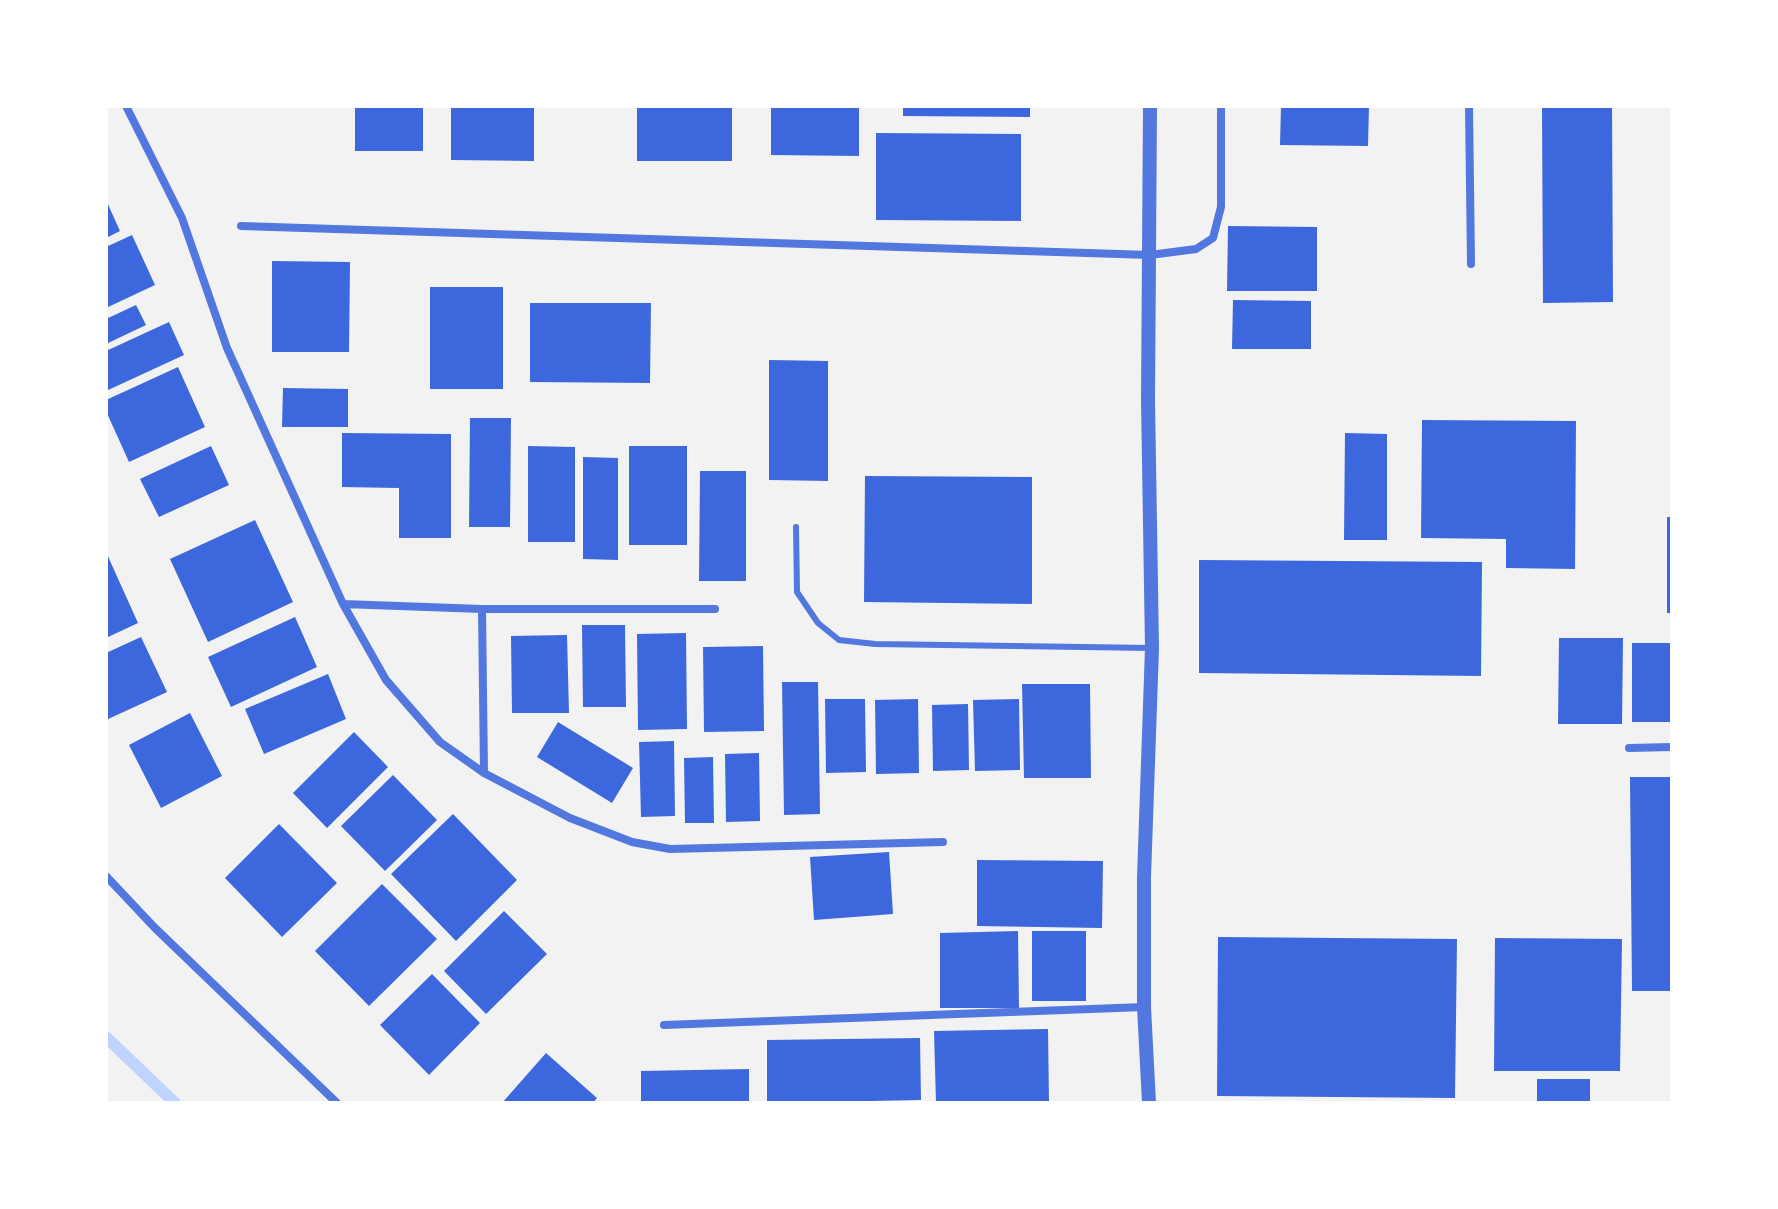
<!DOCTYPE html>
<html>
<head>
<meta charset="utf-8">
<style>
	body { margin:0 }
	#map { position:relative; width:1778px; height:1209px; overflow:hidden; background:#f2f2f2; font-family:"Exo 2",sans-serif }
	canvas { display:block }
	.frame { position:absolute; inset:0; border:108px solid #fff; pointer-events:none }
</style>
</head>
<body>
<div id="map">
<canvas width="1778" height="1209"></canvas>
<div class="frame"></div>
</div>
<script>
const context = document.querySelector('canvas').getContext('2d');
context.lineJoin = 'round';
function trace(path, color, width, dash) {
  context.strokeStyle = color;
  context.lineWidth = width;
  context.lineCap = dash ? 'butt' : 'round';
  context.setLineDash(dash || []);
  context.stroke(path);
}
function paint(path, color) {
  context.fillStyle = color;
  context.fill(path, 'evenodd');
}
trace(new Path2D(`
	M 106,1037 L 175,1103`), '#bfd3fe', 12);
paint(new Path2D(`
	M 355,106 L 423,106 L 423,151 L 355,151 Z
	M 451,106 L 534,106 L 534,161 L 451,160 Z
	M 637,106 L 732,106 L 732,161 L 637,161 Z
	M 771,106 L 859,106 L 859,156 L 771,155 Z
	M 903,106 L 1030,106 L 1030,117 L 903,116 Z
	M 1281,106 L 1369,106 L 1368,146 L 1280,145 Z
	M 1542,106 L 1612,106 L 1613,302 L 1543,303 Z
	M 876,133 L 1021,134 L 1021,221 L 876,220 Z
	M 106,200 L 120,231 L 106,238 Z
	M 1228,226 L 1317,227 L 1317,291 L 1227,291 Z
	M 132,235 L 155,285 L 106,308 L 106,247 Z
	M 272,261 L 350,262 L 349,352 L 272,352 Z
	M 430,287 L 503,287 L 503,389 L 430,389 Z
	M 1233,300 L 1311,301 L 1311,349 L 1232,349 Z
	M 530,303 L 651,303 L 650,383 L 530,382 Z
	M 136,305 L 146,325 L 106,344 L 106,319 Z
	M 169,322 L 184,355 L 106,391 L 106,351 Z
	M 769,360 L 828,361 L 828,481 L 769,480 Z
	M 178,367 L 205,427 L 129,462 L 106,411 L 106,400 Z
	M 283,388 L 348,389 L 348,427 L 282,427 Z
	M 470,418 L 511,418 L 510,527 L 469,527 Z
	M 1422,420 L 1576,421 L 1575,569 L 1506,568 L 1506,539 L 1421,538 Z
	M 342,433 L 451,434 L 451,538 L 399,538 L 399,488 L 342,487 Z
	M 1345,433 L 1387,434 L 1387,540 L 1344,540 Z
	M 211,446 L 229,485 L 159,517 L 140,479 Z
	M 528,446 L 575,447 L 575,542 L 528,542 Z
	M 629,446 L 687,446 L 687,545 L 629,545 Z
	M 583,457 L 618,458 L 618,560 L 583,559 Z
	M 700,471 L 746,471 L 746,581 L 699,581 Z
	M 865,476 L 1032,477 L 1032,604 L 864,602 Z
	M 1667,517 L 1672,517 L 1672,613 L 1667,613 Z
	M 255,520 L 293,602 L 208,642 L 170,559 Z
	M 106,552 L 138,623 L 106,638 Z
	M 1199,560 L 1482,562 L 1481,676 L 1199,673 Z
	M 295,617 L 317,667 L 231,707 L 208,657 Z
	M 582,625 L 625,625 L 626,707 L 583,707 Z
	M 686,633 L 687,729 L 638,730 L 637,634 Z
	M 567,635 L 569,713 L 512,713 L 511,636 Z
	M 141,637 L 167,692 L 106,720 L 106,653 Z
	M 1559,638 L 1623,638 L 1622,724 L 1558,724 Z
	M 1632,643 L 1672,643 L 1672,722 L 1632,722 Z
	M 763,646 L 764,731 L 704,732 L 703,647 Z
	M 328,674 L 346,719 L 264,754 L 245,709 Z
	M 782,682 L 818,682 L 820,814 L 784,815 Z
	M 1022,684 L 1090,684 L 1091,778 L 1024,778 Z
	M 825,699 L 865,699 L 866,772 L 826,773 Z
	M 918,699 L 919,773 L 876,774 L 875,700 Z
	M 1019,699 L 1020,770 L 975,771 L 973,700 Z
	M 968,704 L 969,770 L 933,771 L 932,705 Z
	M 190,713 L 222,776 L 161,808 L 129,745 Z
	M 558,722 L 633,768 L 612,803 L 537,757 Z
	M 354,732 L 388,767 L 327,828 L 293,793 Z
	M 674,741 L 675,816 L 641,817 L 639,742 Z
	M 759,753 L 760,821 L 726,822 L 725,754 Z
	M 713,757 L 714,823 L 685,823 L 684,758 Z
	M 393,775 L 437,820 L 385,871 L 341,826 Z
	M 1630,777 L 1672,777 L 1672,991 L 1632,991 Z
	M 453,814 L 517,880 L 456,941 L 391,874 Z
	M 279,824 L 337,883 L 282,937 L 225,878 Z
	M 889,852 L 893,914 L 814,920 L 810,857 Z
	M 977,860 L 1103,861 L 1102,928 L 977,926 Z
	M 382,884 L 437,939 L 369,1006 L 315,951 Z
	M 504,911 L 547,954 L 486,1014 L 444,971 Z
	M 1018,931 L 1019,1008 L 940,1008 L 940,933 Z
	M 1032,931 L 1086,931 L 1086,1001 L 1032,1001 Z
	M 1218,937 L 1457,939 L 1455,1098 L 1217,1096 Z
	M 1495,938 L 1622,939 L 1620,1071 L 1494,1071 Z
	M 432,974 L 480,1023 L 429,1075 L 380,1025 Z
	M 1048,1029 L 1049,1103 L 936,1103 L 934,1031 Z
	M 920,1038 L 921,1100 L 767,1103 L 767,1040 Z
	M 546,1053 L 597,1098 L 593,1103 L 502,1103 Z
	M 749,1069 L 749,1103 L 641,1103 L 641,1071 Z
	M 1537,1079 L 1590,1079 L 1590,1103 L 1537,1103 Z`), '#3d67dc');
trace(new Path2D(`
	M 796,527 L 797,592 L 818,623 L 839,640 L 875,644 L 1152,648`), '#5277de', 6);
trace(new Path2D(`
	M 126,106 L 182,218 L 227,348 L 343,604 L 386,680 L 440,742 L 484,773 L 570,818 L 632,842 L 670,849 L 943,842
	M 1469,106 L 1471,264
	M 241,226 L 1150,255 L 1196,249 L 1213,238 L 1221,207 L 1221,106
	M 343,604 L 482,609 L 715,609
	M 482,609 L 484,773
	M 1629,748 L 1672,747
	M 106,876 L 154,927 L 337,1103
	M 664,1025 L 1144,1007`), '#5277de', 8);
trace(new Path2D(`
	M 1149,1103 L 1144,1007 L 1144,877 L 1152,648 L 1148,400 L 1150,106`), '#5277de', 14);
</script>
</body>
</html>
